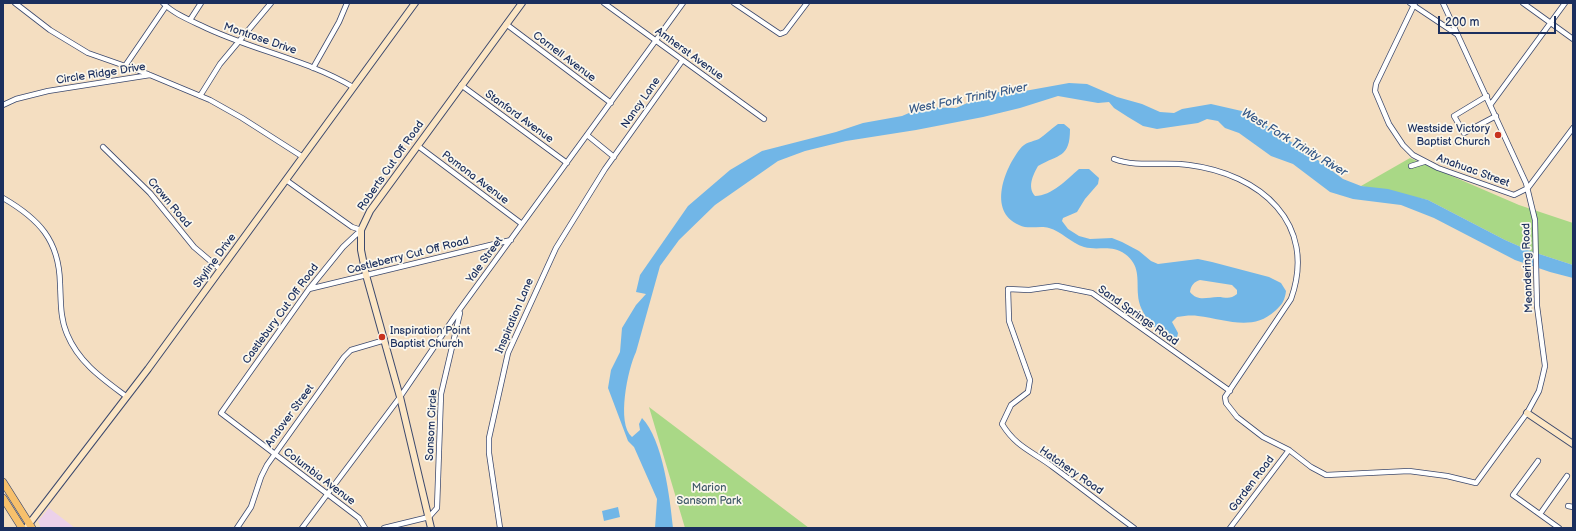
<!DOCTYPE html>
<html>
<head>
<meta charset="utf-8">
<style>
	body { margin:0 }
	#map { position:relative; width:1576px; height:531px; overflow:hidden; background:#f4dec1; font-family:"Balsamiq Sans",sans-serif }
	canvas { display:block }
	.frame { position:absolute; inset:0; border:4px solid #1b2f5e; pointer-events:none }
	.scale { position:absolute; left:1438px; top:16px; width:118px; height:18px; box-sizing:border-box; border:2px solid #1b2f5e; border-top:0; padding-left:5px; font-size:12px; line-height:14px; white-space:nowrap; color:#1b2f5e; -webkit-text-stroke:3px #fbf7ec; paint-order:stroke }
</style>
</head>
<body>
<div id="map">
<canvas width="1576" height="531"></canvas>
<div class="frame"></div>
<div class="scale">200 m</div>
</div>
<script>
const context = document.querySelector('canvas').getContext('2d');
context.lineJoin = 'round';
function paint(path, color) {
  context.fillStyle = color;
  context.fill(path, 'evenodd');
}
function trace(path, color, width, dash) {
  context.strokeStyle = color;
  context.lineWidth = width;
  context.lineCap = dash ? 'butt' : 'round';
  context.setLineDash(dash || []);
  context.stroke(path);
}
function write(font, color, halo, rows, align = 'center') {
  context.font = font + ' "Balsamiq Sans",sans-serif';
  context.lineWidth = 3.5;
  context.setLineDash([]);
  context.textBaseline = 'middle';
  context.strokeStyle = halo;
  context.fillStyle = color;
  for (const [text, x, y, turn = 0] of rows) {
    context.save();
    context.translate(x, y);
    context.rotate((+turn || 0) * Math.PI / 180);
    context.textAlign = isNaN(turn) ? turn : align;
    if (halo) context.strokeText(text, 0, 0);
    context.fillText(text, 0, 0);
    context.restore();
  }
}
paint(new Path2D(`
	M 49,508 L 75,528 L 41,528 L 38,521 Z`), '#ecd1ea');
paint(new Path2D(`
	M 1410,158 L 1519,205 L 1573,223 L 1573,265 L 1530,251 L 1505,240 L 1428,200 L 1361,186 Z
	M 649,407 L 809,528 L 685,528 Z`), '#a9d886');
paint(new Path2D(`
	M 1069,83 L 1087,84 L 1117,97 L 1142,104 L 1160,112 L 1174,113 L 1182,109 L 1211,104 L 1246,112 L 1314,157 L 1343,179 L 1361,186 L 1388,189 L 1428,200 L 1505,240 L 1530,251 L 1573,265 L 1573,278 L 1550,272 L 1515,260 L 1434,218 L 1401,205 L 1353,199 L 1330,192 L 1293,164 L 1271,156 L 1239,133 L 1225,128 L 1218,121 L 1207,119 L 1198,123 L 1157,129 L 1143,126 L 1128,117 L 1114,108 L 1109,102 L 1098,103 L 1058,96 L 1020,108 L 983,117 L 916,130 L 846,141 L 805,151 L 778,161 L 715,205 L 679,240 L 660,266 L 636,352 C 628,368 616,424 632,437 L 640,430 L 639,424 L 642,418 C 663,440 670,498 673,528 L 655,528 L 657,499 L 634,447 L 628,441 L 608,388 L 611,370 L 620,352 L 622,328 L 636,305 L 646,294 L 636,292 L 640,275 L 688,206 L 730,170 L 762,151 L 836,132 L 863,123 L 902,116 L 923,107 L 956,108 L 992,92 L 1019,92 Z
	M 1058,124 L 1064,124 L 1070,129 C 1070,158 1059,154 1038,166 C 1033,175 1027,187 1035,196 C 1052,196 1067,179 1079,169 L 1089,169 L 1099,178 L 1098,184 L 1085,199 L 1077,212 L 1063,218 L 1062,221 L 1068,229 L 1079,236 L 1090,239 L 1112,238 L 1122,242 L 1139,251 L 1151,261 L 1158,264 L 1198,259 L 1212,262 L 1269,277 L 1281,283 L 1286,291 C 1285,300 1282,305 1275,311 C 1252,332 1225,319 1198,316 C 1191,315 1184,316 1177,317 L 1172,322 L 1178,333 L 1177,338 L 1172,340 C 1156,331 1139,314 1138,295 C 1137,278 1140,265 1125,254 C 1111,244 1099,251 1084,247 C 1071,243 1061,231 1049,228 C 1040,225 1029,230 1019,225 C 987,211 1005,168 1020,149 C 1025,142 1032,142 1039,139 C 1045,135 1052,128 1058,124 ZM 1200,280 L 1232,285 L 1237,290 L 1237,294 C 1230,300 1225,297 1218,297 C 1207,297 1198,302 1190,292 C 1191,285 1194,282 1200,280 Z
	M 618,507 L 620,517 L 604,521 L 602,511 Z`), '#71b6e7');
const street = new Path2D(`
	M 15,3 L 50,30 L 88,53 L 148,74
	M 163,3 C 173,13 187,19 200,25 C 250,50 306,59 353,87
	M 604,3 L 764,119
	M 734,3 L 780,34 L 785,32 L 807,3
	M 1410,3 L 1458,35
	M 1415,3 L 1376,84 L 1375,91 L 1389,124 L 1403,145 L 1413,155 L 1438,168 L 1514,195 L 1528,188 L 1573,128
	M 1523,3 L 1573,39
	M 190,20 L 201,3
	M 506,24 L 611,103
	M 125,66 L 166,6
	M 313,68 L 339,22 L 347,3
	M 461,85 L 567,163
	M 200,96 L 220,64 L 271,3
	M 1487,96 L 1454,116 L 1464,133 L 1496,116
	M 1491,104 L 1565,3
	M 3,105 L 16,99 L 48,91 L 150,75 L 210,100 L 242,118 L 303,157
	M 587,135 L 614,157
	M 418,146 L 522,224
	M 103,147 L 150,193 L 194,247 L 221,270
	M 1114,159 C 1138,168 1164,161 1189,165 C 1260,174 1318,223 1291,299 L 1225,397 L 1226,403 L 1237,417 L 1263,437 L 1289,450 L 1311,467 L 1326,475 L 1409,471 L 1447,476 L 1476,483 L 1527,413 L 1539,391 L 1542,379 L 1545,366 L 1537,306 L 1535,220 L 1526,183 L 1443,3
	M 1411,166 L 1424,162
	M 286,180 L 352,227 L 361,230
	M 3,198 C 39,219 59,240 60,283 C 61,301 60,318 67,334 C 79,363 103,379 127,397
	M 361,230 L 343,247 L 309,289 L 221,413 L 359,518 L 365,528
	M 309,289 L 511,240
	M 1538,461 L 1513,495 L 1559,528
	M 1568,506 L 1573,507
	M 1540,514 L 1567,476
	M 237,528 L 251,507 L 261,477 L 267,465 L 344,357 L 351,350 L 385,340
	M 302,528 L 400,397 L 460,309 L 683,3
	M 384,528 L 429,517 L 437,508 L 441,394 L 460,313
	M 500,528 L 489,453 L 489,438 L 508,353 L 556,248 L 605,169 L 682,61
	M 1134,528 C 1107,508 1080,487 1053,467 C 1032,451 1017,448 1002,424 L 1011,405 L 1028,392 L 1030,380 L 1009,321 L 1008,289 L 1029,290 L 1057,286 L 1092,293 L 1230,391
	M 1230,528 L 1289,450`);
const secondary = new Path2D(`
	M 1527,413 L 1573,444
	M 26,528 L 148,369 L 415,3
	M 431,528 L 400,397 L 366,275 L 361,250 L 361,230 L 370,211 L 522,3`);
const primary = new Path2D(`
	M 3,482 L 32,528
	M 3,498 L 22,528`);
trace(street, '#3c496d', 6);
trace(secondary, '#3c496d', 8);
trace(primary, '#3c496d', 8);
trace(street, '#fff', 4.5);
trace(secondary, '#fce6c4', 6);
trace(primary, '#f7c06c', 7);
for (const [x, y, r, color] of [
	[1498,135,4,"#c8321e"],
	[382,337,4,"#c8321e"]
]) {
  const dot = new Path2D();
  dot.arc(x, y, r, 0, 2 * Math.PI);
  context.fillStyle = color;
  context.fill(dot);
  trace(dot, '#fbf7ec', 1.5);
}
write('11px', '#1b2f5e', '#fbf7ec', [
	["Montrose Drive",260,39,19],
	["Amherst Avenue",689,54,36],
	["Cornell Avenue",564,57,37],
	["Circle Ridge Drive",101,74,-9],
	["Nancy Lane",641,103,-55],
	["Stanford Avenue",519,117,36],
	["Roberts Cut Off Road",391,166,-55],
	["Anahuac Street",1473,171,20],
	["Pomona Avenue",475,178,37],
	["Crown Road",169,203,50],
	["Castleberry Cut Off Road",408,256,-14],
	["Yale Street",485,260,-54],
	["Skyline Drive",215,261,-54],
	["Meandering Road",1528,268,-92],
	["Castlebury Cut Off Road",281,314,-54],
	["Inspiration Lane",515,316,-67],
	["Sand Springs Road",1138,316,35],
	["Andover Street",290,416,-54],
	["Sansom Circle",432,425,-87],
	["Hatchery Road",1071,471,35],
	["Columbia Avenue",319,477,37],
	["Garden Road",1252,484,-53]
]);
write('11px', '#1b2f5e', '#fbf7ec', [
	["Westside Victory",1490,129],
	["Baptist Church",1490,142],
	["Inspiration Point",390,331,"left"],
	["Baptist Church",390,344,"left"]
], 'right');
write('11px', '#3e5968', '#fbf7ec', [
	["Marion",709,488],
	["Sansom Park",709,501]
]);
write('italic 12px', '#355887', '#fbf7ec', [
	["West Fork Trinity River",968,99,-11],
	["West Fork Trinity River",1294,143,31]
]);
</script>
</body>
</html>
